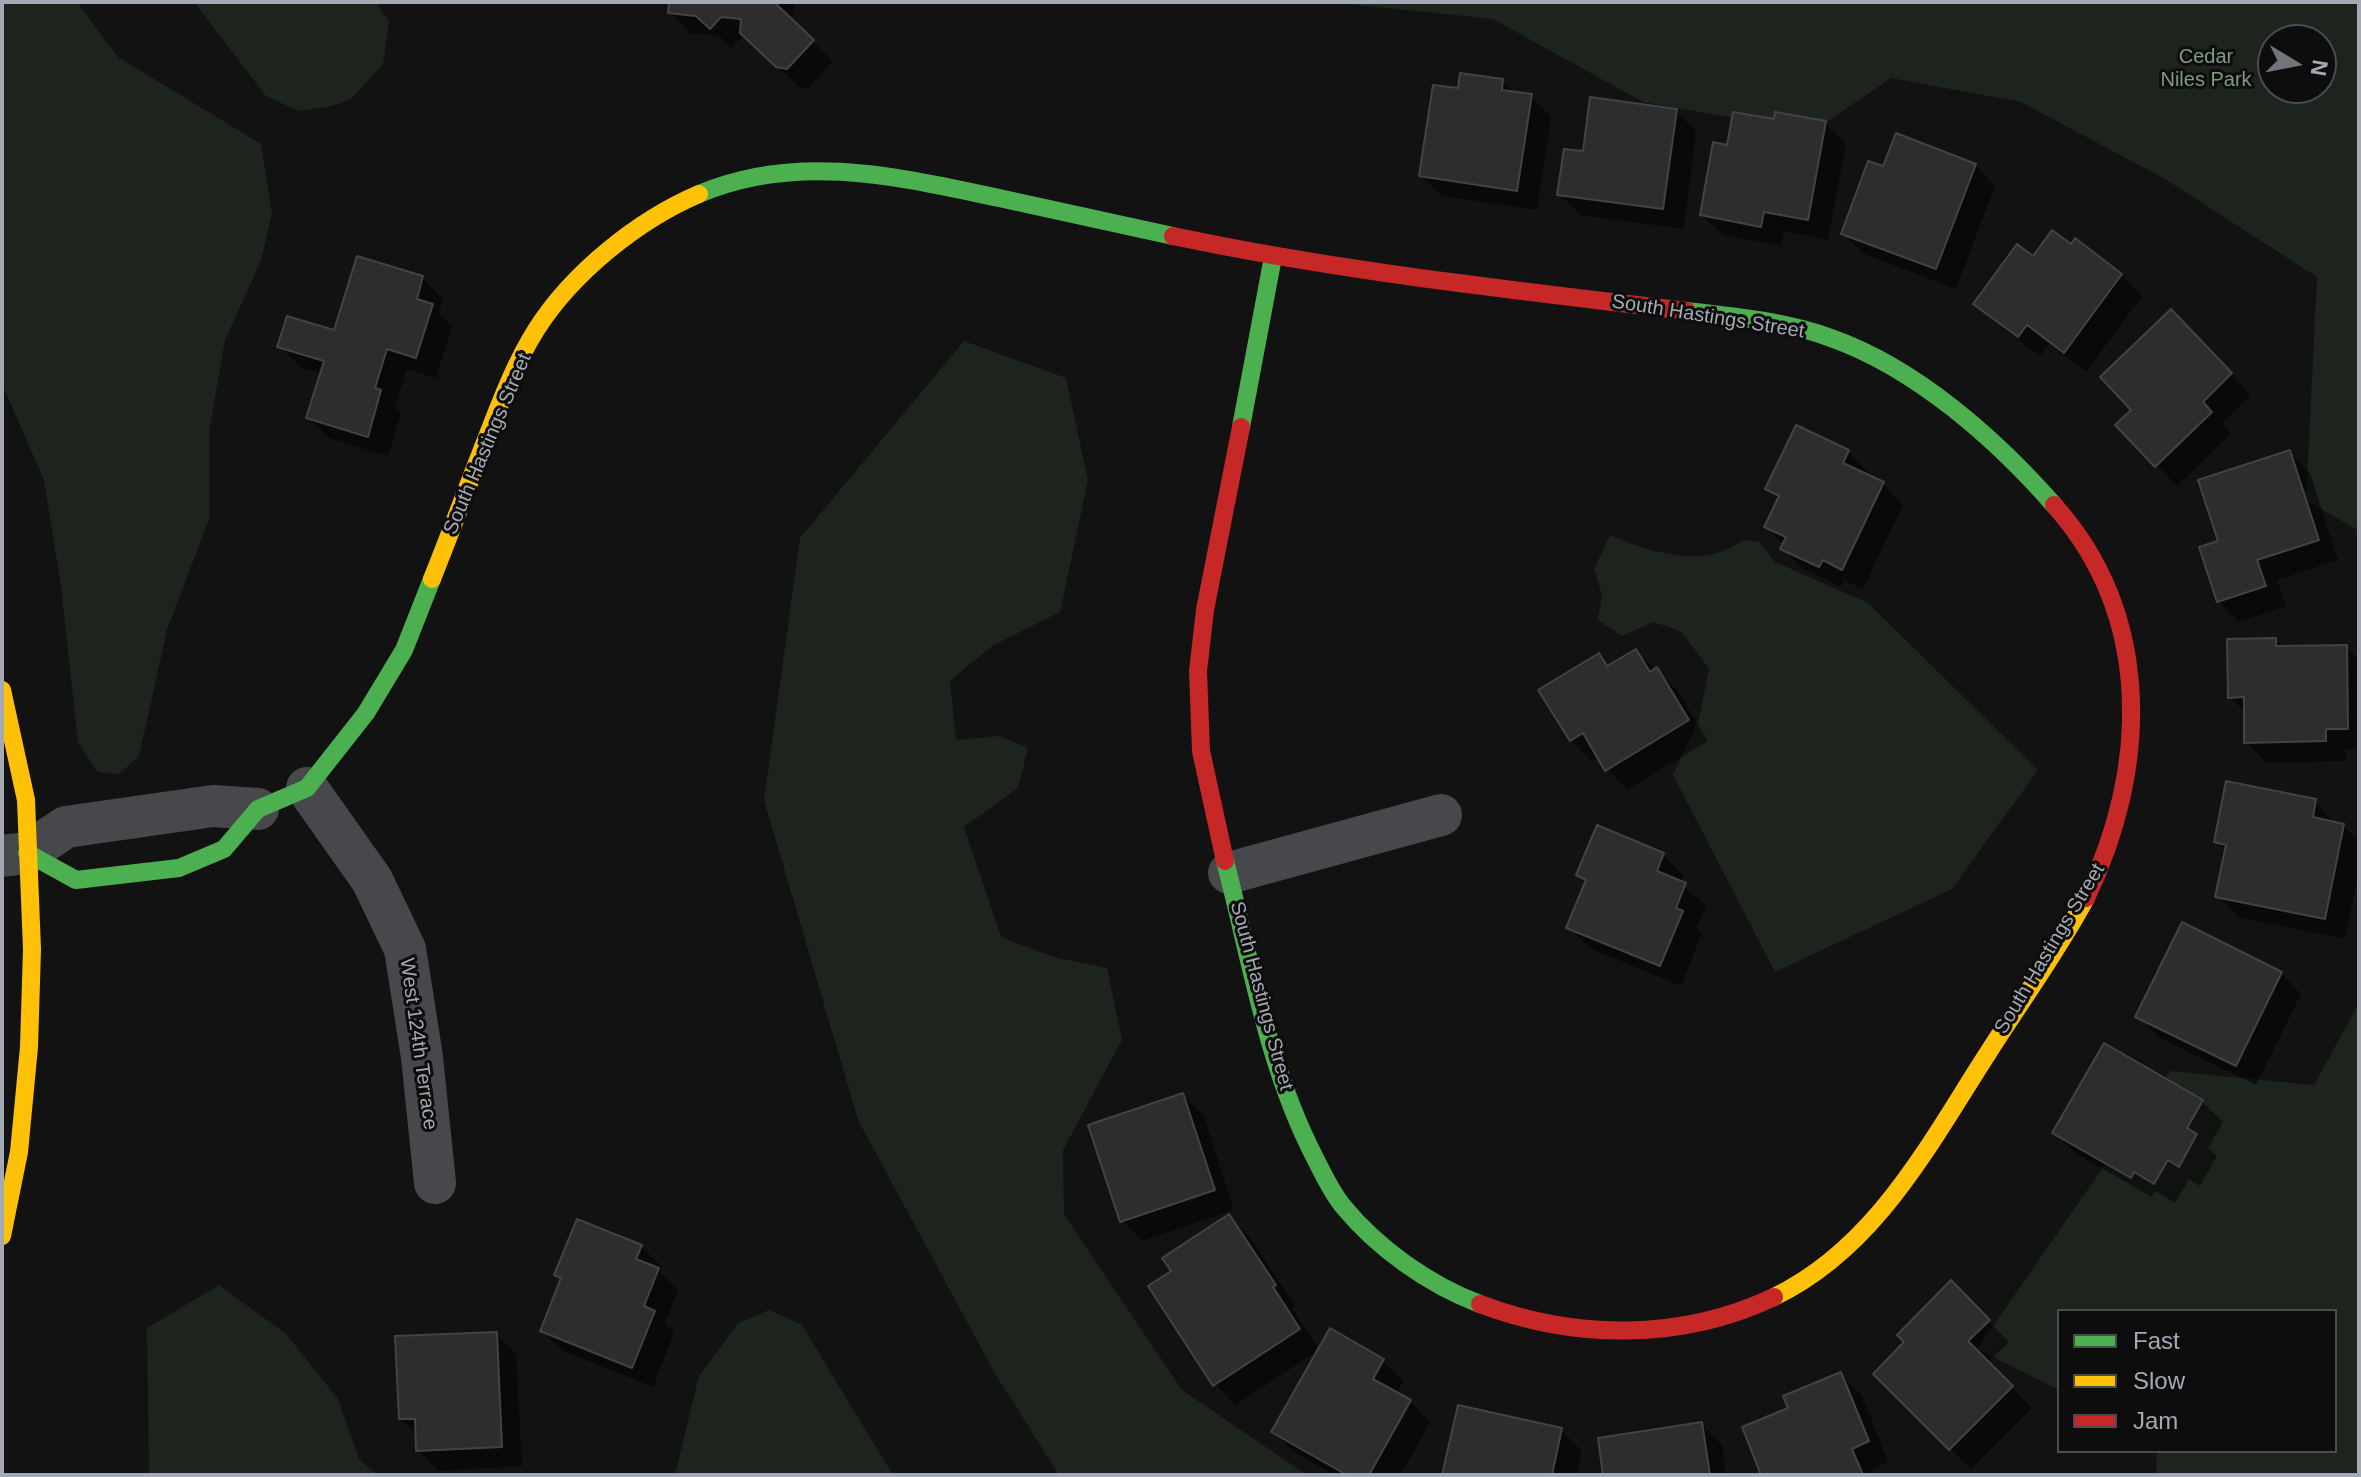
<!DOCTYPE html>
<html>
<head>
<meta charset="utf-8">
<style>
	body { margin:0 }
	#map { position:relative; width:2361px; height:1477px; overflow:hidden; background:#121213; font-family:Helvetica,sans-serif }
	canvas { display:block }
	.frame { position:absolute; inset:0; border:4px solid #a4aab3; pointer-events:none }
	.legend { position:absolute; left:2057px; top:1309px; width:280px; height:144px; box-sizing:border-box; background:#0d0d0e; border:2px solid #494c50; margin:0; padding:10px 14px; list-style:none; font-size:24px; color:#a4aab3 }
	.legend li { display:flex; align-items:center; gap:16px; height:40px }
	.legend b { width:40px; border:2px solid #494c50 }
	.north { position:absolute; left:2257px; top:24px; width:80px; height:80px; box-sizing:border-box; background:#0d0d0e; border:2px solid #494c50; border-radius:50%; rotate:100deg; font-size:22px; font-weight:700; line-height:32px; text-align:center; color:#a4aab3 }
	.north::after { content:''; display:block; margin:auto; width:28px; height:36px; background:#71757b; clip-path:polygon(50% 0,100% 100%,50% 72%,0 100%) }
</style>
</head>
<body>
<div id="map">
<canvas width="2361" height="1477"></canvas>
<div class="frame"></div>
<ul class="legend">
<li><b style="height:10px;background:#4caf50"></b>Fast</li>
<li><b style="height:10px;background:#ffc107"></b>Slow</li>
<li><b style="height:10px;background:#c62828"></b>Jam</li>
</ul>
<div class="north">N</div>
</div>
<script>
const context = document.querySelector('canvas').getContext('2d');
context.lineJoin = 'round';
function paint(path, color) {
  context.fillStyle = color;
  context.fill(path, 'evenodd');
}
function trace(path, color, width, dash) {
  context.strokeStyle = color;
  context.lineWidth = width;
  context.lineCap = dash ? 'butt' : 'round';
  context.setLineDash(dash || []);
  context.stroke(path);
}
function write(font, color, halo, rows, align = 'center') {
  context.font = font + ' Helvetica,sans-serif';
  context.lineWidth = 6;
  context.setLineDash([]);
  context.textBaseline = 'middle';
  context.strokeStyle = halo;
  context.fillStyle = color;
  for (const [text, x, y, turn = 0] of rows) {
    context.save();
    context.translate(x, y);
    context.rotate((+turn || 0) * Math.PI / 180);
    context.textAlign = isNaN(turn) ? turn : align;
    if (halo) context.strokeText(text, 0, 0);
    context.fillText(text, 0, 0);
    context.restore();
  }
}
paint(new Path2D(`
	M 2,2 L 77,2 L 118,57 L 261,144 L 272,213 L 261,261 L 225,340 L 209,432 L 209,519 L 167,630 L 139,756 L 119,774 L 98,772 L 78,743 L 61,586 L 44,480 L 2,384 Z
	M 194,2 L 376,2 L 389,22 L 383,64 L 352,98 L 333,106 L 299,111 L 266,96 Z
	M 1329,2 L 2359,2 L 2359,531 L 2306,500 L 2317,277 L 2165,179 L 2021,102 L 1891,78 L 1812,132 L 1643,102 L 1493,19 ZM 2273,40 L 2321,40 L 2321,88 L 2273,88 Z
	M 964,341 L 1066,378 L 1088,480 L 1060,612 L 992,646 L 950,681 L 956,740 L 1000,736 L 1028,748 L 1018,788 L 964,827 L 1001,937 L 1054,957 L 1107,968 L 1122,1040 L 1063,1150 L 1064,1214 L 1182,1390 L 1307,1475 L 1059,1475 L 994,1372 L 858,1120 L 764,800 L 800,538 Z
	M 1610,535 C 1650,552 1705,570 1743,540 L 1759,542 L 1775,562 L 1868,603 L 2038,770 L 1952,889 L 1775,972 L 1673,775 L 1699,719 L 1709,669 L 1681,631 L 1653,622 L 1622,636 L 1598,620 L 1602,595 L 1594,569 Z
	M 2359,1003 L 2359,1475 L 2156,1475 L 2157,1451 L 2335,1451 L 2335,1311 L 2059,1311 L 2059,1390 L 1977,1349 L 2170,1071 L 2314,1085 Z
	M 219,1285 L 286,1334 L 338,1399 L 359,1459 L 377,1475 L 149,1475 L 147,1328 Z
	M 769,1310 L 802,1325 L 893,1475 L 675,1475 L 699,1376 L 738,1323 Z`), '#1d231d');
paint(new Path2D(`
	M 671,2 L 794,2 L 792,22 L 833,61 L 808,88 L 799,87 L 746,37 L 742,37 L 731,48 L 719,36 L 691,33 L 670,13 Z
	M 1503,81 L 1515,94 L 1531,96 L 1551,117 L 1537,210 L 1442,196 L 1421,176 L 1460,91 Z
	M 1676,111 L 1696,131 L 1684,229 L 1580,215 L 1560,194 L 1585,153 Z
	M 1775,122 L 1825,123 L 1846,144 L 1828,240 L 1784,231 L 1781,246 L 1723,235 L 1702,215 L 1728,147 Z
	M 1975,165 L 1995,186 L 1956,289 L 1864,254 L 1843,233 L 1885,169 Z
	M 2075,241 L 2121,275 L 2142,296 L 2086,372 L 2049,344 L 2040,356 L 1997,324 L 1976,303 L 2033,259 L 2071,246 Z
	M 422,278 L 443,299 L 439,313 L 452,327 L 436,378 L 407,369 L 395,407 L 401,413 L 388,456 L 329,438 L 308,417 L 322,374 L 300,367 L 280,346 L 336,333 Z
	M 2192,333 L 2251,395 L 2222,423 L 2231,434 L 2177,486 L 2118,425 L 2134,410 Z
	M 1848,452 L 1868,472 L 1866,476 L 1882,484 L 1903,505 L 1863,589 L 1844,580 L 1840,586 L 1803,569 L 1782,548 L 1784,545 L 1766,526 L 1779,500 L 1767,489 Z
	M 2289,452 L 2310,473 L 2338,560 L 2277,580 L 2286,606 L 2239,622 L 2218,601 L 2221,542 Z
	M 2276,640 L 2284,648 L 2346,647 L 2359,660 L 2359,749 L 2345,749 L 2346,761 L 2267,763 L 2246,742 L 2246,713 L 2230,697 Z
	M 1636,651 L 1677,690 L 1708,741 L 1627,790 L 1607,769 L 1599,756 L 1592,761 L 1571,740 L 1599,656 L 1610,667 Z
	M 2315,801 L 2335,824 L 2343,826 L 2359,841 L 2359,871 L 2345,939 L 2238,917 L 2218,896 L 2226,851 L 2216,841 Z
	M 1663,855 L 1684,876 L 1680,883 L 1706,906 L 1696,928 L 1702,933 L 1681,986 L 1589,948 L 1569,927 L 1586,883 L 1578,875 Z
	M 2281,973 L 2301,994 L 2256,1085 L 2158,1037 L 2138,1016 Z
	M 2104,1046 L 2202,1102 L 2223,1122 L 2208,1148 L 2217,1156 L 2200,1186 L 2189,1179 L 2175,1203 L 2155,1191 L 2152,1197 L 2075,1153 L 2055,1132 Z
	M 1183,1096 L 1204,1116 L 1234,1210 L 1142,1241 L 1122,1220 Z
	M 1229,1216 L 1249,1237 L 1295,1306 L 1292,1308 L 1319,1350 L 1236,1405 L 1215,1384 Z
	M 641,1246 L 662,1267 L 660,1272 L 678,1290 L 665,1323 L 674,1333 L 653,1387 L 563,1351 L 542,1331 L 562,1280 L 556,1275 Z
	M 1951,1283 L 2009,1342 L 1987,1363 L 2032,1408 L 1971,1469 L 1876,1374 L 1907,1342 Z
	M 1331,1331 L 1383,1361 L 1404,1381 L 1396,1394 L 1410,1401 L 1430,1422 L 1401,1475 L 1334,1475 L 1294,1452 L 1273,1431 Z
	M 496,1334 L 516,1354 L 522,1466 L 438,1471 L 418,1450 L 417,1435 L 401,1419 Z
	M 1841,1375 L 1862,1395 L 1888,1462 L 1872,1469 L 1874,1475 L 1763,1475 L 1791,1409 Z
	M 1701,1424 L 1722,1445 L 1726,1475 L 1605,1475 Z
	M 1561,1430 L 1582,1451 L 1576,1475 L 1446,1475 Z`), '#0007');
const building = new Path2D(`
	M 669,2 L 774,2 L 814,40 L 787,69 L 776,67 L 740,33 L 741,19 L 721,17 L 710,29 L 696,16 L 668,13 Z
	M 1460,73 L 1503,79 L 1502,90 L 1532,94 L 1517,191 L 1419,176 L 1433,85 L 1458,88 Z
	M 1590,97 L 1677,109 L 1663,209 L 1557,195 L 1564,149 L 1583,151 Z
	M 1733,112 L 1774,119 L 1775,112 L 1826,121 L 1808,220 L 1764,212 L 1761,227 L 1700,215 L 1713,142 L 1727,145 Z
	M 1896,133 L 1976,164 L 1936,269 L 1841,234 L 1868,161 L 1883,166 Z
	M 2052,230 L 2071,244 L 2075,238 L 2122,274 L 2064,353 L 2027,325 L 2018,337 L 1973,304 L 2017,244 L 2033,256 Z
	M 357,256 L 423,276 L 417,299 L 433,304 L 416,358 L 387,349 L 375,388 L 381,390 L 368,437 L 306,418 L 324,361 L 277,347 L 287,316 L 334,330 Z
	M 2171,309 L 2232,373 L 2203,402 L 2212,412 L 2155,467 L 2115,425 L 2131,410 L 2100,377 Z
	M 1796,425 L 1849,450 L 1843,463 L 1884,482 L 1842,570 L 1823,560 L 1819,567 L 1780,549 L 1786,537 L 1764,527 L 1779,496 L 1765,489 Z
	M 2290,450 L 2319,540 L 2257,560 L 2266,586 L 2217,602 L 2199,547 L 2218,541 L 2198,480 Z
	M 2276,638 L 2276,646 L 2347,645 L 2348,729 L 2326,729 L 2326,741 L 2244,743 L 2244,697 L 2228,698 L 2227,639 Z
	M 1636,649 L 1650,672 L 1657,667 L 1689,720 L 1605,771 L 1583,733 L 1570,741 L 1538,690 L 1599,653 L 1607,666 Z
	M 2226,781 L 2316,799 L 2313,817 L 2344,824 L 2325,919 L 2215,897 L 2226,845 L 2214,842 Z
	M 1597,825 L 1664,853 L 1657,871 L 1686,883 L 1676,908 L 1683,911 L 1660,966 L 1566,928 L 1586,880 L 1576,875 Z
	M 2182,922 L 2282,972 L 2236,1066 L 2135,1017 Z
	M 2104,1043 L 2203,1100 L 2187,1128 L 2197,1134 L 2179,1167 L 2168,1160 L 2154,1184 L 2134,1172 L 2131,1178 L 2052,1133 Z
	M 1183,1093 L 1215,1190 L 1120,1222 L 1088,1125 Z
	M 1229,1214 L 1276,1285 L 1273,1287 L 1300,1329 L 1213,1386 L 1148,1286 L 1171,1271 L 1162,1258 Z
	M 577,1219 L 642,1245 L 636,1259 L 659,1268 L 644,1306 L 655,1311 L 632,1368 L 540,1331 L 561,1278 L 554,1275 Z
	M 1951,1280 L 1990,1320 L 1968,1341 L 2013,1386 L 1949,1450 L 1873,1374 L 1904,1342 L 1897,1335 Z
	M 1330,1328 L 1384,1359 L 1373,1379 L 1411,1400 L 1369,1475 L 1347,1475 L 1271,1432 Z
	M 497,1332 L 502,1447 L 416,1451 L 415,1419 L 399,1419 L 395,1336 Z
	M 1841,1372 L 1869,1441 L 1852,1449 L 1863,1475 L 1761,1475 L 1742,1427 L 1788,1408 L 1783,1396 Z
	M 1458,1405 L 1562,1428 L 1552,1475 L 1442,1475 Z
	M 1702,1422 L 1710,1475 L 1603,1475 L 1598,1438 Z`);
paint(building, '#2d2d2e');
trace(building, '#424346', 2);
trace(new Path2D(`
	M 307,788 L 372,880 L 405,949 L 422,1057 L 435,1183
	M 2,856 L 27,853 L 66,827 L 213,806 L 258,809
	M 1229,873 L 1441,815`), '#47484b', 42);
trace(new Path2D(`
	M 699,194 C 798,152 899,177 999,198 C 1057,211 1115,223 1173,236
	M 1687,311 C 1736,317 1785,321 1831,338 C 1916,368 1996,439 2054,505
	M 1241,427 L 1273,257
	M 27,853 L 76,880 L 179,868 L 224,849 L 258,809 L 307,788 L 366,713 L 404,650 L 432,579
	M 1225,861 C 1251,960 1267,1066 1315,1158 C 1323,1174 1331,1191 1342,1205 C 1377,1248 1429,1285 1480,1304`), '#4caf50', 18);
trace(new Path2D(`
	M 432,579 C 450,534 467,488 485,442 C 500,404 514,365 536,330 C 572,273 638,220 699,194
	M 2,690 L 26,800 L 32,949 L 29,1047 L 19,1152 L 2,1236
	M 1774,1297 C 1876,1248 1929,1144 1988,1053 C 2021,1001 2057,952 2086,898`), '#ffc107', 18);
trace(new Path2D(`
	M 1173,236 C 1343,272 1515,290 1687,311
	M 2054,505 C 2154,617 2148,770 2086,898
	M 1225,861 L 1201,751 L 1198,671 L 1205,610 L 1241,427
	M 1480,1304 C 1575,1340 1681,1341 1774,1297`), '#c62828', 18);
write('20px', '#7d9d7c', '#0d0d0e', [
	["Cedar",2206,57],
	["Niles Park",2206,80]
]);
write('20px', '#a4aab3', '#0d0d0e', [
	["South Hastings Street",1708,317,9],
	["South Hastings Street",488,444,-67],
	["South Hastings Street",2050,949,-59],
	["South Hastings Street",1261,996,75],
	["West 124th Terrace",418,1044,82]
]);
</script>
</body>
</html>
